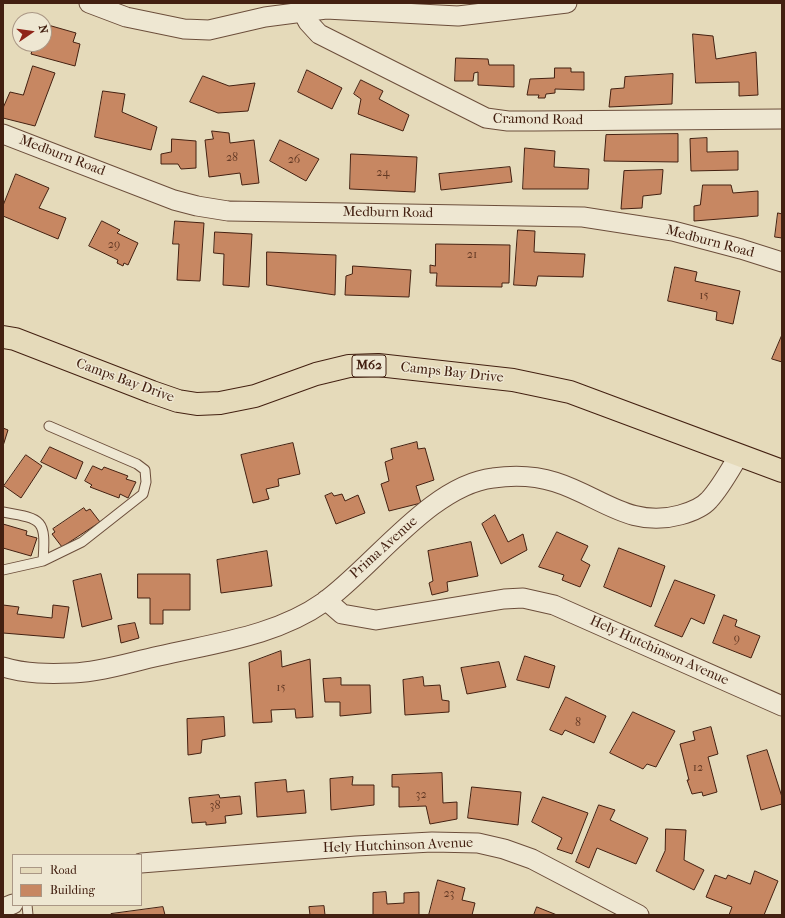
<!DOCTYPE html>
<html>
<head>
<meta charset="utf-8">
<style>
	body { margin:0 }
	#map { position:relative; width:785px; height:918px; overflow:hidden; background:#e5daba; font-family:"IM FELL French Canon",serif }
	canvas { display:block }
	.frame { position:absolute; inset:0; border:4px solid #432011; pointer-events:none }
	.legend { position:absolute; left:12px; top:854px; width:130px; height:52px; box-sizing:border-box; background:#eee7d2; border:1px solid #aa9785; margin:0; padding:5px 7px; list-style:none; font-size:12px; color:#432011 }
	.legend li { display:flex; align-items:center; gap:8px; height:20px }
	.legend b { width:20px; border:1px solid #aa9785 }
	.north { position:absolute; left:12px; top:12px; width:40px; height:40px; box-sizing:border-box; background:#eee7d2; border:1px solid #aa9785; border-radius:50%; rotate:77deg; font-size:11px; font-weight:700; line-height:16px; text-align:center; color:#432011 }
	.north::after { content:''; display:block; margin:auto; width:14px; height:18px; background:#8f2418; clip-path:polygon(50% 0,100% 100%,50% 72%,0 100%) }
</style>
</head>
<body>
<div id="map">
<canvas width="785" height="918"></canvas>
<div class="frame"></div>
<ul class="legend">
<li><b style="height:5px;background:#e5daba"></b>Road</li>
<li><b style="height:11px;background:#c78762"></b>Building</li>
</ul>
<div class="north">N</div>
</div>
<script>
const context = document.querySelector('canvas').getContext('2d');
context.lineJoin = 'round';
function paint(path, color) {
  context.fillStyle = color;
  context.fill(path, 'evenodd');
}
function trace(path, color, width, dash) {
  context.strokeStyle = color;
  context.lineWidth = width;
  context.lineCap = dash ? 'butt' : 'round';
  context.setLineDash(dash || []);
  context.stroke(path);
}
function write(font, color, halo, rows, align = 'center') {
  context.font = font + ' "IM FELL French Canon",serif';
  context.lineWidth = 3;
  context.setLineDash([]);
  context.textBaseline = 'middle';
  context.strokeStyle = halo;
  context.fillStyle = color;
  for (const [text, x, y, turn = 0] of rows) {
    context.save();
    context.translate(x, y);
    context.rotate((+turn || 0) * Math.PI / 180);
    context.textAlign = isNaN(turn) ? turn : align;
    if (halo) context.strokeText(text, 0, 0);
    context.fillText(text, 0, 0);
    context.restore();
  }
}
const building = new Path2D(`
	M 48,25 L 76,33 L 73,42 L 80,44 L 75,66 L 31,54 L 34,44 L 44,44 Z
	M 693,34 L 713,36 L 716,59 L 756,52 L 758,95 L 739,96 L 739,82 L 696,83 Z
	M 456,58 L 488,59 L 489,65 L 514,65 L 514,87 L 478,85 L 478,72 L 474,73 L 473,81 L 455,81 Z
	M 33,66 L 55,73 L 35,126 L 3,118 L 3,108 L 10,92 L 23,95 Z
	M 555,68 L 571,68 L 571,72 L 584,72 L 584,90 L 555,89 L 555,93 L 546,94 L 545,98 L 538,98 L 539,95 L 527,95 L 530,79 L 554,78 Z
	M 307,70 L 342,88 L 332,109 L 298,92 Z
	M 673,74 L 672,104 L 609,107 L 611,89 L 624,88 L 625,77 Z
	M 203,76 L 229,86 L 255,83 L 248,111 L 218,113 L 190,102 Z
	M 361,80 L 383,91 L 379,99 L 409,115 L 403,131 L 358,114 L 361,99 L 354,94 Z
	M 103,91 L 125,94 L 122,112 L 157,127 L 151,150 L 95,137 Z
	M 212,131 L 229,133 L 230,143 L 254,140 L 259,183 L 242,185 L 240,173 L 209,177 L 205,140 L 213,139 Z
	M 678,134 L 678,162 L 604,161 L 606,135 Z
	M 707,138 L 707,152 L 738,151 L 738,170 L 691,171 L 690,139 Z
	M 172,139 L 196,141 L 196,168 L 181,169 L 178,164 L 161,164 L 161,154 L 171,152 Z
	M 280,140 L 319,159 L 306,181 L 270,161 Z
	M 525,148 L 555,151 L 554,167 L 589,169 L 588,189 L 523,189 Z
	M 351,154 L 417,157 L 415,192 L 350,189 Z
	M 510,167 L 512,182 L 441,190 L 439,174 Z
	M 663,170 L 661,194 L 643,196 L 642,208 L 621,209 L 624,171 Z
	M 16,174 L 49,188 L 39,208 L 66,218 L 58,239 L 3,216 L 3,206 Z
	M 703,185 L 731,185 L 733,193 L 758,191 L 758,216 L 694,221 L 694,206 L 700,205 Z
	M 778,213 L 782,214 L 782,238 L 775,237 Z
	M 102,221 L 120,230 L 117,233 L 138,243 L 128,265 L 124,263 L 123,266 L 117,263 L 118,260 L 89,246 Z
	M 175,221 L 204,223 L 200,281 L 177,280 L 179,244 L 173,244 Z
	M 518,230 L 535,231 L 534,252 L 585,254 L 583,277 L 538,276 L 536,286 L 514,285 Z
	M 215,232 L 252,234 L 249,287 L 223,285 L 224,254 L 214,253 Z
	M 436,244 L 510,245 L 509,283 L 502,283 L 502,287 L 436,286 L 437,273 L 430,273 L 430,265 L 435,266 Z
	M 267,252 L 336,255 L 335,295 L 267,285 Z
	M 353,266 L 411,270 L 409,297 L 345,295 L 346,276 L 352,274 Z
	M 675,267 L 697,272 L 695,281 L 740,291 L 733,324 L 716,320 L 717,312 L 668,301 Z
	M 782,335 L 782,362 L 772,359 Z
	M 3,428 L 8,430 L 3,446 Z
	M 417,442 L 418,449 L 425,448 L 434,480 L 416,486 L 421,503 L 389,511 L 381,484 L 389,481 L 385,462 L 393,459 L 391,449 Z
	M 293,443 L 300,474 L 278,479 L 279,486 L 266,489 L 269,499 L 253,503 L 241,455 Z
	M 50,447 L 83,462 L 76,479 L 41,462 Z
	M 26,455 L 42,466 L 21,498 L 4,486 Z
	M 93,466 L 102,470 L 104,467 L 128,476 L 126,479 L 136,482 L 128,498 L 120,494 L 119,498 L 90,487 L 92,485 L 85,481 Z
	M 332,493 L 334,496 L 342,494 L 345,501 L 358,495 L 365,513 L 336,524 L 325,496 Z
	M 84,508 L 86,511 L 90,509 L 100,522 L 62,547 L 52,534 L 55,532 L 53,529 Z
	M 495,515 L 508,542 L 523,534 L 527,550 L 501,564 L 482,524 Z
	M 3,524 L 27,531 L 26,535 L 37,538 L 31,556 L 3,548 Z
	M 557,532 L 588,546 L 581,560 L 590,565 L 580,587 L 562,580 L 564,575 L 539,567 Z
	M 471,542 L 478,576 L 447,582 L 448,591 L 432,595 L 429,583 L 433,581 L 428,551 Z
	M 619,548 L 665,566 L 651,607 L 604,587 Z
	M 267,551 L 272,586 L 221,593 L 217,560 Z
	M 101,574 L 112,619 L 82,627 L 73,581 Z
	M 138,574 L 190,574 L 190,610 L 163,610 L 163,624 L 150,624 L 150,598 L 138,598 Z
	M 675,580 L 715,595 L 704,624 L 691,618 L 682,637 L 655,626 Z
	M 3,605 L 19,607 L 17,614 L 52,618 L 53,605 L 69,607 L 64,638 L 3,633 Z
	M 724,615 L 737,620 L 735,626 L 760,636 L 751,658 L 713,643 Z
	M 135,623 L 139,638 L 121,643 L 118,626 Z
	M 281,651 L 282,667 L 310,659 L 313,717 L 296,718 L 295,709 L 271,710 L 272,722 L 253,723 L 249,663 Z
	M 525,656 L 555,666 L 549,688 L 517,680 Z
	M 499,662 L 506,687 L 467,694 L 461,668 Z
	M 423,677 L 424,686 L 440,685 L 442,700 L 449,701 L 449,712 L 405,715 L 403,680 Z
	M 341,678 L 341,685 L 370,685 L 371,713 L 340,716 L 340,702 L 325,702 L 323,679 Z
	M 566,697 L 606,716 L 594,743 L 565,730 L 562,735 L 550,730 Z
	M 633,712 L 675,731 L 656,767 L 647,764 L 643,769 L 610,753 Z
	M 224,717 L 225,736 L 202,740 L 201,753 L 188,755 L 187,719 Z
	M 711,727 L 718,754 L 708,757 L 717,792 L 703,796 L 702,792 L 692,794 L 687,780 L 689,780 L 680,744 L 695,740 L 693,732 Z
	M 767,750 L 782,797 L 782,804 L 761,810 L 747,756 Z
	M 442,773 L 443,803 L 457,802 L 457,819 L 430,824 L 426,806 L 399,807 L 399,787 L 392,787 L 392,775 Z
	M 353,777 L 352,785 L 374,785 L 374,805 L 331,810 L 330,779 Z
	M 286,780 L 287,792 L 304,790 L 306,813 L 257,817 L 255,783 Z
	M 472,787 L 521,792 L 518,825 L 468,818 Z
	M 219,795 L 220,798 L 240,796 L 242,814 L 225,816 L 226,823 L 206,825 L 206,822 L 192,823 L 189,798 Z
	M 543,797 L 588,813 L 572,854 L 557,849 L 562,838 L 532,822 Z
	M 599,805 L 615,810 L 610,820 L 648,838 L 636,864 L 597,848 L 589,868 L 576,862 Z
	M 666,829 L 686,830 L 684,860 L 704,870 L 694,890 L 656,871 L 665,851 Z
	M 755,871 L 778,881 L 764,915 L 729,915 L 732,907 L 706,897 L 715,875 L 726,879 L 728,875 L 750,884 Z
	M 438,880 L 465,888 L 462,900 L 475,903 L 472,915 L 429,915 Z
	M 386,892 L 387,904 L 404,903 L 404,893 L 419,892 L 419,915 L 373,915 L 373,893 Z
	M 324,906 L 325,915 L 310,915 L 309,907 Z
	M 163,907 L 165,915 L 111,915 L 111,914 Z
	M 537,907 L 557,915 L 534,915 Z`);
paint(building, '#c78762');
trace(building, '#432011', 1);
const lane = new Path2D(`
	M 3,512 C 43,519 46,519 43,561
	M 3,570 L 43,561 L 82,542 L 143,494 L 146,482 L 145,470 L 137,464 L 49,426
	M 27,905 L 28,915`);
const street = new Path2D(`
	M 89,3 L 126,17 L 184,29 L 209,30 L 265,17 L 326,9 L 458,16 L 567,3
	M 302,11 L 308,22 L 319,34 L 486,118 L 508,121 L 534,121 L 782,119
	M 3,134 L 174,200 L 197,206 L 228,211 L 583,217 L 673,231 L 741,249 L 782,262
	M 326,600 L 342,614 L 376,620 L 504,599 L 523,598 L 554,605 L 782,706
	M 3,667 C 26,674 49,674 73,673 C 101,672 131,662 159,656 C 215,643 276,636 324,602 C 373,567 431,485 493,478 C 513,475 536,476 555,482 C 600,496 630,529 680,515 C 691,512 702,508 709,500 C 721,487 730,470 739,455
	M 141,863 L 356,846 L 432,842 L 478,843 L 504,849 L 532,859 L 639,915
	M 3,908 L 13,904`);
const primary = new Path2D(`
	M 3,337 L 15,339 L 152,392 L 178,401 L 197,404 L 220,403 L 255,396 L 316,374 L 349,366 L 378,365 L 513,380 L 570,392 L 782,471`);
trace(lane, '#6c4e3b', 11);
trace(street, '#6c4e3b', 21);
trace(primary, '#432011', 24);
trace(lane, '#eee7d2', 9);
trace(street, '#eee7d2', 19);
trace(primary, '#e5daba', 22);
write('12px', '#643a25', null, [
	["28",232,158],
	["26",294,160],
	["24",383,173],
	["29",114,245],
	["21",472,255],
	["15",704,296],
	["9",737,639],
	["15",281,688],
	["8",578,723],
	["12",698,768],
	["32",421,795],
	["38",215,806],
	["23",449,894]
]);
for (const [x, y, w] of [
	[369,366,34]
]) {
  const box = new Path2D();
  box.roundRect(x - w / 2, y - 11, w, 22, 3);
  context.fillStyle = '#eee7d2';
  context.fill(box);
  trace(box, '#432011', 1);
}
write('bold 13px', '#432011', null, [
	["M62",369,366]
]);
write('14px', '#432011', '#eee7d2', [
	["Cramond Road",538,120,1],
	["Medburn Road",62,156,21],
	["Medburn Road",388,213,1],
	["Medburn Road",710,242,15],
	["Camps Bay Drive",452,373,6],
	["Camps Bay Drive",125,381,20],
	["Prima Avenue",384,548,-42],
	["Hely Hutchinson Avenue",659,651,24],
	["Hely Hutchinson Avenue",398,846,-2]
]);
</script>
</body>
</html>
